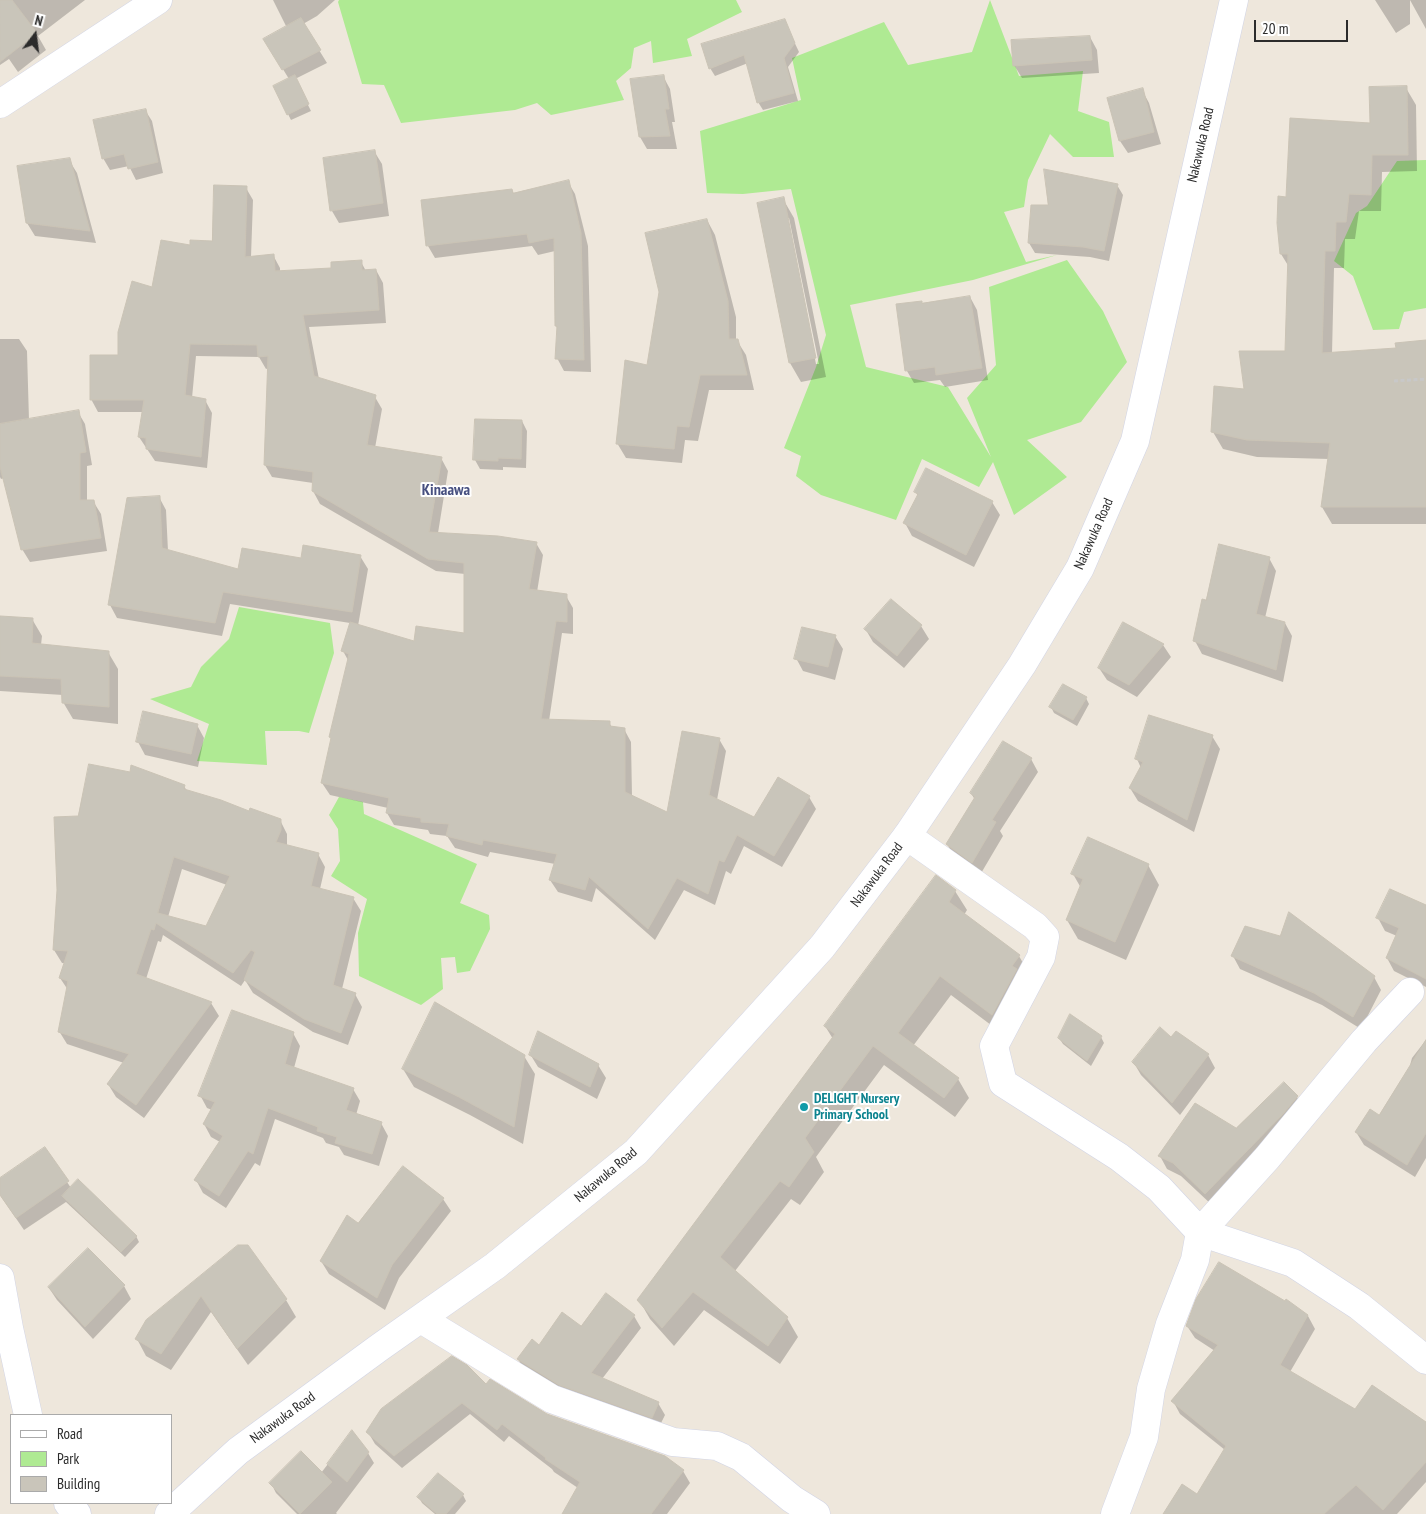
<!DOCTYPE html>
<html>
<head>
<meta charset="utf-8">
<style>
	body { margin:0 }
	#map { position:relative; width:1426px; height:1514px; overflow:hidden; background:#eee7dc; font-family:"PT Sans Narrow",sans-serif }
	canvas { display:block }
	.legend { position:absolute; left:10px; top:1414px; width:162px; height:90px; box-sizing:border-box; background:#fff; border:1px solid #aaa; margin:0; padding:6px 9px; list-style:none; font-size:15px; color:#2b2b2b }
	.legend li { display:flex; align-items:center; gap:10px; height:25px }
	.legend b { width:25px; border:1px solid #aaa }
	.north { position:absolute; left:10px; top:10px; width:50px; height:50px; -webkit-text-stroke:4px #fff; paint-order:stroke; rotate:15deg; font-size:14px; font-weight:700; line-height:20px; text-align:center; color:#2b2b2b }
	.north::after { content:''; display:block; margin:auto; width:18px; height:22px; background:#2b2b2b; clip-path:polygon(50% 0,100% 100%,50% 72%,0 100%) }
	.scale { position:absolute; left:1254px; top:20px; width:94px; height:22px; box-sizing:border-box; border:2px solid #2b2b2b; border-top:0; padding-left:6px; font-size:15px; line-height:18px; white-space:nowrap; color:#2b2b2b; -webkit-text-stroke:4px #fff; paint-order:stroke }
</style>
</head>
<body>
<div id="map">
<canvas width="1426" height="1514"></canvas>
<ul class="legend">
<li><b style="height:6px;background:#fff"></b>Road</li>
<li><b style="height:14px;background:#afea93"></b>Park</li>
<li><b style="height:14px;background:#c9c5ba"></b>Building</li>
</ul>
<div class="north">N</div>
<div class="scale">20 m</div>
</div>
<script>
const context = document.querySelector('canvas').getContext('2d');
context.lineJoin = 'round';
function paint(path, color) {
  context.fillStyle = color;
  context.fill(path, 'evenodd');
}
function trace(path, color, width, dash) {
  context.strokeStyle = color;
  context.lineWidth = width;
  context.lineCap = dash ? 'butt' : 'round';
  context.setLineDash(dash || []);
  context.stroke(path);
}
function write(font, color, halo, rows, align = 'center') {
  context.font = font + ' "PT Sans Narrow",sans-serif';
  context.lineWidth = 4;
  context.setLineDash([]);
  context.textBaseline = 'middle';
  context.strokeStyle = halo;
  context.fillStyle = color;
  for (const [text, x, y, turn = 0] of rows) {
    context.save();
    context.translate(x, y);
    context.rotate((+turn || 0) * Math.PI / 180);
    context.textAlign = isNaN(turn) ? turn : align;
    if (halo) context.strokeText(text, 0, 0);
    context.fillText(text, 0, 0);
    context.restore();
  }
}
paint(new Path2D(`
	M 339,0 L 736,0 L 742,12 L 687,39 L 692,56 L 653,63 L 651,41 L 634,48 L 631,68 L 616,81 L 624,100 L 551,115 L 537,103 L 515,110 L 401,123 L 384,85 L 362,84 L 338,2 Z
	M 990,0 L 1019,76 L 1083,71 L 1078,111 L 1109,122 L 1114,157 L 1073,157 L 1050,134 L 1028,180 L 1024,207 L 1004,212 L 1026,262 L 1057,255 L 973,280 L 850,305 L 866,367 L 948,387 L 991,457 L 967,398 L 996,365 L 989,287 L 1067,260 L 1103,311 L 1127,362 L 1081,422 L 1027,440 L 1067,477 L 1014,515 L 993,462 L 979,487 L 922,459 L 896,520 L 821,495 L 796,476 L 801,456 L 784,448 L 816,367 L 826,335 L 791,189 L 743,194 L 707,193 L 700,131 L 801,100 L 792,58 L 884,22 L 908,65 L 972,52 Z
	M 1426,160 L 1426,308 L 1404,312 L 1399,329 L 1373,330 L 1353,276 L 1334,261 L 1356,213 L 1367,206 L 1397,161 Z
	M 239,607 L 330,623 L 334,653 L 309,733 L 299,731 L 265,731 L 267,765 L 197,761 L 209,724 L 150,699 L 191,687 L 201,667 L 229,639 Z
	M 339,797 L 363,802 L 364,814 L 477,864 L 460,903 L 489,915 L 490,929 L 470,971 L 457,973 L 455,957 L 441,958 L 443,989 L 421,1005 L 359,976 L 358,933 L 367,899 L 331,876 L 340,861 L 338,829 L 329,815 Z`), '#afea93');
paint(new Path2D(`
	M 0,0 L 85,0 L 38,36 L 46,50 L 18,72 L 9,59 L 0,65 Z
	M 273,0 L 335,0 L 317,16 L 303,24 L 327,63 L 295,79 L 311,111 L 291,120 L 288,114 L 289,79 L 265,40 L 287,28 Z
	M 1375,0 L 1410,0 L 1410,24 L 1396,33 Z
	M 1410,0 L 1426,0 L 1426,29 Z
	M 784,20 L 799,52 L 788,67 L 798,101 L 763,110 L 758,102 L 748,63 L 715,76 L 710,68 L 703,45 Z
	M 1090,37 L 1097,50 L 1099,73 L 1022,78 L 1014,65 Z
	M 663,76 L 670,89 L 675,122 L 672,122 L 677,149 L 647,149 L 640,137 Z
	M 1406,88 L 1416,105 L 1417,171 L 1382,172 L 1381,211 L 1359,211 L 1355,239 L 1345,239 L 1344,268 L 1334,268 L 1332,354 L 1397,350 L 1426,341 L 1426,524 L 1332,524 L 1322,507 L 1329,459 L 1257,457 L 1223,449 L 1213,432 L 1245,391 L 1286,352 L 1289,267 L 1281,254 L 1278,223 L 1287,198 L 1371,124 Z
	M 1142,90 L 1149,103 L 1161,144 L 1128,153 L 1120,141 Z
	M 145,110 L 152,121 L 163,173 L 136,180 L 129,166 L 110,170 L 103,158 Z
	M 374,151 L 382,164 L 389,216 L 339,223 L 332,211 Z
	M 69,160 L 77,173 L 96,243 L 35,236 L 27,223 Z
	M 568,182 L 575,194 L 588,246 L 591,372 L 564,371 L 557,358 L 558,330 L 556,326 L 555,251 L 538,255 L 532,246 L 435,258 L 428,246 L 512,190 L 514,194 Z
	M 1117,185 L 1123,195 L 1109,261 L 1090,257 L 1035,253 L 1029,243 L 1049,207 Z
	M 246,188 L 253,200 L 251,257 L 273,255 L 280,268 L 280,272 L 332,270 L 361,262 L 366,271 L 376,270 L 383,283 L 386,323 L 309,327 L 319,379 L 375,397 L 382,409 L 375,448 L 441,458 L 448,471 L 438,533 L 536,543 L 543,555 L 537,592 L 566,596 L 573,608 L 573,634 L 562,633 L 549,721 L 609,722 L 612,728 L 624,729 L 631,742 L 632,796 L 668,814 L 719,739 L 726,751 L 717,800 L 755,819 L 809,797 L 816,809 L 782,867 L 744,846 L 731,874 L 726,871 L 715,905 L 684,890 L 655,940 L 596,888 L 592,902 L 558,892 L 550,880 L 555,864 L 490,852 L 488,857 L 455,848 L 447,836 L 430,834 L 428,830 L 394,825 L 387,813 L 388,808 L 330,795 L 322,783 L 349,662 L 343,651 L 350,623 L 230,604 L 222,636 L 117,618 L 110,605 L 159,497 L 166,510 L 168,551 L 239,570 L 302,559 L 360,556 L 368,569 L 358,626 L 415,642 L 465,635 L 465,574 L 436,571 L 320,504 L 313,491 L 313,483 L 272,477 L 265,465 L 269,368 L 266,369 L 259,357 L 196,356 L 192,398 L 205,400 L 212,413 L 207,468 L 155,461 L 139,437 L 143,412 L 98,412 L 91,399 L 119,357 L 153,289 L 191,246 L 213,243 Z
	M 783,199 L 794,218 L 826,377 L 801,382 L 790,363 ZM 786,218 L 789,218 L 819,364 L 816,364 Z
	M 707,220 L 715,235 L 736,317 L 736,339 L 746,355 L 754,390 L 709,390 L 698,441 L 685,440 L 682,463 L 626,458 L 617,443 Z
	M 970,297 L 977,310 L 988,380 L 945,387 L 940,380 L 914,383 L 907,371 L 922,304 Z
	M 0,339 L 19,339 L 27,351 L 29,420 L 78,412 L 85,424 L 92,465 L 87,466 L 87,501 L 93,501 L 101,514 L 107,551 L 30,562 L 22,549 L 4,478 L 1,479 L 0,477 Z
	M 522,421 L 527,431 L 526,468 L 503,467 L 503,470 L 480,469 L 475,460 Z
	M 927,470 L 992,502 L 1000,515 L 974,567 L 912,536 L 905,523 L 918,497 L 916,492 Z
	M 1269,558 L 1276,571 L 1265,618 L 1285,623 L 1292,636 L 1283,682 L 1202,654 L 1195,641 L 1207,602 Z
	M 0,617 L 32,619 L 42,636 L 41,645 L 108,652 L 118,669 L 118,724 L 73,719 L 63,702 L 63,695 L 0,691 Z
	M 921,626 L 929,639 L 904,668 L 873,642 L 866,630 Z
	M 835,636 L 843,649 L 835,680 L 803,671 L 796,658 Z
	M 1163,645 L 1171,657 L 1137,697 L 1107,680 L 1099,668 Z
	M 1086,698 L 1089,704 L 1077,726 L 1054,713 L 1051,707 Z
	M 197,725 L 204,738 L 198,767 L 145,755 L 138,742 Z
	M 1212,736 L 1220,749 L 1194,832 L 1138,801 L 1130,788 L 1141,768 L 1137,759 Z
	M 1031,759 L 1038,772 L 1000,831 L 1003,836 L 980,875 L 955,857 L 947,844 L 975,800 L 971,793 Z
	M 184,786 L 187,791 L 250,812 L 280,820 L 287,834 L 287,846 L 318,854 L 325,867 L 320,889 L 353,898 L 361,911 L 342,989 L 355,994 L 362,1007 L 348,1045 L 313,1032 L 253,993 L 245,980 L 241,986 L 163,935 L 161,942 L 158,941 L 146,979 L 211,1003 L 219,1016 L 144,1118 L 116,1097 L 108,1084 L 124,1063 L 67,1044 L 59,1031 L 68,990 L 60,978 L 65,963 L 62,963 L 54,950 ZM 182,869 L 227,885 L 207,927 L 168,917 Z
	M 1148,865 L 1159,885 L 1126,960 L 1078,939 L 1067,920 L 1081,888 L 1073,874 Z
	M 955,891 L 967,910 L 964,915 L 1019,956 L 1030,975 L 1003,1034 L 951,995 L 913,1046 L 958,1079 L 969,1098 L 955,1117 L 884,1065 L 816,1157 L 824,1172 L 800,1205 L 791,1199 L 735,1271 L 787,1318 L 798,1337 L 780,1364 L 704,1310 L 674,1346 L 650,1319 L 639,1300 L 833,1039 L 825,1026 Z
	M 1426,906 L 1426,987 L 1394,971 L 1387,958 L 1397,936 L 1385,931 L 1378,918 Z
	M 1233,956 L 1374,977 L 1381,990 L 1361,1029 L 1322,1005 L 1240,969 Z
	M 293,1033 L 300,1046 L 294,1068 L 353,1089 L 360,1101 L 356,1115 L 381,1123 L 388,1136 L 379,1166 L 344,1155 L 339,1147 L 326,1143 L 323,1138 L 275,1119 L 260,1166 L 255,1163 L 226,1208 L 203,1193 L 196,1180 L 220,1142 L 211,1137 L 204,1124 L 212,1110 L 207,1108 L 200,1095 Z
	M 1101,1037 L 1104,1043 L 1091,1066 L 1063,1044 L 1059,1038 Z
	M 1171,1039 L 1208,1055 L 1215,1068 L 1180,1115 L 1141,1075 L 1134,1063 Z
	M 1426,1040 L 1426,1158 L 1415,1177 L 1364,1145 L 1356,1132 L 1379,1117 L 1409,1069 L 1412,1058 Z
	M 530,1054 L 598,1065 L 606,1078 L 597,1099 L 538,1067 Z
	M 524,1056 L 535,1074 L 523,1144 L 470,1115 L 414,1087 L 403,1069 Z
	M 1297,1097 L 1304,1110 L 1213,1206 L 1181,1176 L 1167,1169 L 1160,1156 L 1236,1130 Z
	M 45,1149 L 71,1188 L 136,1236 L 139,1242 L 125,1257 L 66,1202 L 24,1230 L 0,1195 L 0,1179 Z
	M 443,1199 L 451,1211 L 399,1278 L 385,1310 L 329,1274 L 321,1261 L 358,1225 Z
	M 247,1246 L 286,1300 L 296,1317 L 248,1365 L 211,1312 L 171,1370 L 146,1356 L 137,1339 Z
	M 88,1250 L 124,1286 L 131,1299 L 93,1339 L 57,1300 L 49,1288 Z
	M 1287,1301 L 1308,1316 L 1315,1329 L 1290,1372 L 1356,1411 L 1426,1423 L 1426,1482 L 1397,1514 L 1164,1514 L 1197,1495 L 1225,1450 L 1180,1414 L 1173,1401 L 1215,1351 L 1195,1338 L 1187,1326 L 1285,1303 Z
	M 634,1316 L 641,1328 L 602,1379 L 658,1403 L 665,1415 L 658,1429 L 567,1397 L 525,1371 L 518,1359 L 539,1346 L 581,1328 Z
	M 486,1386 L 546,1415 L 683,1471 L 690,1483 L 667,1514 L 563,1514 L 578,1488 L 554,1472 L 552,1469 L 509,1436 L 504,1442 L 470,1414 L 402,1468 L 375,1444 L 368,1432 Z
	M 352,1433 L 368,1453 L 374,1463 L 336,1513 L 337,1514 L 297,1514 L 276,1493 L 271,1483 L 321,1473 Z
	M 463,1495 L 466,1501 L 455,1514 L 435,1514 L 422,1503 L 419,1497 Z`), '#0003');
const building = new Path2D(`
	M 0,0 L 12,0 L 37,33 L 0,62 Z
	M 301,18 L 321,50 L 282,70 L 263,39 Z
	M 785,19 L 795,43 L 784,58 L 794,93 L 757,103 L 744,55 L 709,69 L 701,44 Z
	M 1090,36 L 1092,60 L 1013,66 L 1011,40 Z
	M 295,75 L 309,104 L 287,115 L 273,86 Z
	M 664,75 L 669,109 L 665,109 L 670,136 L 639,137 L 630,79 Z
	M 1407,86 L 1408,155 L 1372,155 L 1371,195 L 1349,194 L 1346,222 L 1336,222 L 1335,251 L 1325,251 L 1322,353 L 1396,348 L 1395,343 L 1426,340 L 1426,507 L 1321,507 L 1330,443 L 1247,440 L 1211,432 L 1214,386 L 1244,389 L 1239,351 L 1285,351 L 1288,254 L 1280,254 L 1277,223 L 1278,196 L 1286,197 L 1290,118 L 1370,123 L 1369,87 Z
	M 1143,88 L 1154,132 L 1119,141 L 1107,98 Z
	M 146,109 L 158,162 L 128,169 L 124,154 L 102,159 L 93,120 Z
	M 375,150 L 383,203 L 330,211 L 323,158 Z
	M 70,158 L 90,231 L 26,223 L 17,166 Z
	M 1044,169 L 1118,184 L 1104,251 L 1083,247 L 1028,243 L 1031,205 L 1048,205 Z
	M 569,180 L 581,233 L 584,360 L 555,359 L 557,326 L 555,326 L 554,238 L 529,243 L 527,234 L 426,246 L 421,200 L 512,189 L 513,193 Z
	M 214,185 L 247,186 L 245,257 L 274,254 L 275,271 L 331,268 L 331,262 L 362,260 L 362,270 L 376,269 L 379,310 L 303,315 L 314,376 L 376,395 L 367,445 L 442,457 L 429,532 L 498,536 L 537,542 L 529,589 L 567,594 L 567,622 L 556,621 L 541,719 L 610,721 L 610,726 L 625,728 L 625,792 L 667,812 L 682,731 L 720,738 L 709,795 L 754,817 L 778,777 L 810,796 L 774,856 L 737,835 L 724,862 L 719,860 L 708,894 L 677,878 L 648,929 L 589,877 L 585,890 L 549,880 L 557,854 L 483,840 L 482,845 L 446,836 L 449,824 L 421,822 L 421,818 L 386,813 L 389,798 L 321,783 L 331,738 L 329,737 L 349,654 L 341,651 L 350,622 L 414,641 L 416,626 L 464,633 L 464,563 L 428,559 L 312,491 L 313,472 L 264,465 L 268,356 L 258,357 L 257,345 L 190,344 L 185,395 L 206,399 L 201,457 L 146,449 L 146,438 L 138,437 L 144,400 L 90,400 L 90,355 L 118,355 L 118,332 L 132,281 L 152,287 L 161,240 L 190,245 L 190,240 L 212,241 Z
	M 784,197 L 816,358 L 789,363 L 757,203 Z
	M 707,219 L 728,301 L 729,339 L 738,339 L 747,375 L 700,375 L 689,427 L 677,426 L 674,449 L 616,444 L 625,360 L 647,365 L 659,292 L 645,233 Z
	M 970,296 L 982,368 L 936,375 L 935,367 L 905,371 L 896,304 L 922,301 L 922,303 Z
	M 79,410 L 86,452 L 80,453 L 80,500 L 94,500 L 101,538 L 21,550 L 0,467 L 0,424 Z
	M 475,419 L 522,420 L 521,459 L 498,458 L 498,461 L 473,460 Z
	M 926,468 L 993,501 L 966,555 L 903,523 L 918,494 L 914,492 Z
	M 160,496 L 162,548 L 238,569 L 242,548 L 301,558 L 303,545 L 361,555 L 352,612 L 223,592 L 215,623 L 108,605 L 127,498 Z
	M 1219,544 L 1270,557 L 1256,614 L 1285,622 L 1276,670 L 1193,641 L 1202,599 L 1206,600 Z
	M 891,599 L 922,625 L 897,656 L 864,629 Z
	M 0,616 L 33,618 L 32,643 L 109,651 L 109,707 L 62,703 L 61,679 L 0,676 Z
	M 1123,622 L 1164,644 L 1129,685 L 1098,668 Z
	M 802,627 L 836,635 L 828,667 L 794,659 Z
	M 1063,684 L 1087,697 L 1073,720 L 1049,707 Z
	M 143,711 L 198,724 L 191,754 L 136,742 Z
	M 1149,715 L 1213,735 L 1187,820 L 1129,788 L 1143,762 L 1135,759 Z
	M 1003,741 L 1032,758 L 992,820 L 996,822 L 972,863 L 946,844 L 975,797 L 970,793 Z
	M 89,764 L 130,772 L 131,765 L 185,785 L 184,789 L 221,800 L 249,811 L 250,808 L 281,819 L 281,830 L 276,842 L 319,853 L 311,886 L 354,897 L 333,985 L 356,993 L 341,1033 L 304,1019 L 244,980 L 255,952 L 251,950 L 233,973 L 156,923 L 154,930 L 151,929 L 136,974 L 212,1002 L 136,1105 L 107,1084 L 129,1054 L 58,1032 L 68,981 L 59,978 L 68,951 L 53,950 L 57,890 L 54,817 L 78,816 ZM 174,857 L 230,876 L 206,926 L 158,913 Z
	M 1088,837 L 1149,864 L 1115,942 L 1066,920 L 1083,879 L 1071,874 Z
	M 936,875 L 956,890 L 949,902 L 1020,955 L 1012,966 L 1017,969 L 992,1015 L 940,976 L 898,1033 L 959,1078 L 944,1098 L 873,1046 L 805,1138 L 814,1152 L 789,1187 L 780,1181 L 720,1257 L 788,1317 L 768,1346 L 693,1292 L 662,1328 L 637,1300 L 835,1034 L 824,1026 Z
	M 1390,889 L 1426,905 L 1426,979 L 1386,958 L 1399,928 L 1376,918 Z
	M 1289,912 L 1375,976 L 1353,1017 L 1314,993 L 1231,956 L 1245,926 L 1280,936 Z
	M 435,1002 L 525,1055 L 514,1127 L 459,1097 L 402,1069 Z
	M 232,1010 L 294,1032 L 285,1064 L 354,1088 L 346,1110 L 382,1122 L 372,1154 L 335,1143 L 337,1137 L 317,1131 L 318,1127 L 268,1108 L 253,1154 L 248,1151 L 219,1196 L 194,1180 L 223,1136 L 203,1124 L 215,1102 L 198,1096 Z
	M 1070,1014 L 1102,1036 L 1087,1061 L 1058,1038 Z
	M 1160,1027 L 1171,1037 L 1176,1031 L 1209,1054 L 1172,1103 L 1132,1062 Z
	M 538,1031 L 599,1064 L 590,1087 L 529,1055 Z
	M 1426,1040 L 1426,1133 L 1407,1165 L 1355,1132 L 1370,1109 L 1379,1115 Z
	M 1284,1082 L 1298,1096 L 1283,1114 L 1205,1194 L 1173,1163 L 1158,1156 L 1195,1103 L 1236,1128 Z
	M 45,1147 L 69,1181 L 16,1218 L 0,1195 L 0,1178 Z
	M 403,1166 L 444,1198 L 392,1265 L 377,1298 L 320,1261 L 347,1215 L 358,1223 Z
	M 78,1179 L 137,1236 L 121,1252 L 62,1196 Z
	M 238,1245 L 248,1245 L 287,1299 L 237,1349 L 201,1296 L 161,1354 L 135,1339 L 146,1320 Z
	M 88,1248 L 125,1285 L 85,1327 L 48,1287 Z
	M 1219,1262 L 1285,1301 L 1286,1299 L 1308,1315 L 1280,1365 L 1355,1409 L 1372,1385 L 1426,1422 L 1426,1462 L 1383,1510 L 1356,1485 L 1324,1514 L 1163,1514 L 1182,1484 L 1197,1494 L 1226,1446 L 1171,1401 L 1218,1345 L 1186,1326 L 1196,1299 Z
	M 606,1293 L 635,1315 L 591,1373 L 659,1402 L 652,1418 L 559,1385 L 517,1359 L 532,1339 L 539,1345 L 562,1312 L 581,1326 Z
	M 452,1356 L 467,1365 L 486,1384 L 490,1379 L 547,1414 L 665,1456 L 684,1470 L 651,1514 L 562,1514 L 580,1482 L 545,1459 L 546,1458 L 502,1424 L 497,1430 L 462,1403 L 394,1456 L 366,1432 L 381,1409 Z
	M 352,1430 L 369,1452 L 347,1482 L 327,1464 Z
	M 301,1451 L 332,1482 L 300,1514 L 269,1483 Z
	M 438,1473 L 464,1494 L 446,1514 L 437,1514 L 417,1497 Z`);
paint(building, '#c9c5ba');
trace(building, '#cac3b5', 1);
const minor = new Path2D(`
	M 0,104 L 158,0
	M 907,836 L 1035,926 L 1045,937 L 1041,957 L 994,1046 L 1003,1083 L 1119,1157 L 1159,1188 L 1200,1232 L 1293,1263 L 1359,1306 L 1426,1360
	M 0,1278 L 9,1328 L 28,1415
	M 421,1319 L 552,1399 L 673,1442 L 717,1446 L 741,1457 L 792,1499 L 816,1514
	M 68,1503 L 77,1514
	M 1115,1514 L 1144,1437 L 1151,1389 L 1170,1324 L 1195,1260 L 1200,1232 L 1267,1158 L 1364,1041 L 1410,992`);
const secondary = new Path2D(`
	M 169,1514 L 238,1451 L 380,1347 L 495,1266 L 636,1152 L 822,947 L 907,836 L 1022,665 L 1080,568 L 1135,441 L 1234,0`);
trace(minor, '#d1d4e5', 29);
trace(secondary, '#d1d4e5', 29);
trace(new Path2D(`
	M 1394,381 L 1426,379`), '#c8c8c8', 3, [4, 2.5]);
trace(minor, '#fff', 28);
trace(secondary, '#fff', 28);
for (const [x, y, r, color] of [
	[804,1107,5,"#0f9aa8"]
]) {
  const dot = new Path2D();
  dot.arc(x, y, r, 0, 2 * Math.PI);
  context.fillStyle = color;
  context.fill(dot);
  trace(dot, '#fff', 2);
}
write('14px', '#2b2b2b', '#fff', [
	["Nakawuka Road",1201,145,-77],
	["Nakawuka Road",1094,534,-66],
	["Nakawuka Road",877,875,-53],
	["Nakawuka Road",606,1175,-40],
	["Nakawuka Road",283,1418,-36]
]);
write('bold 14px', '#0d838f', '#fff', [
	["DELIGHT Nursery",814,1099],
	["Primary School",814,1115]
], 'left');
write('bold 16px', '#475080', '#fff', [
	["Kinaawa",446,490]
]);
</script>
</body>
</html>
